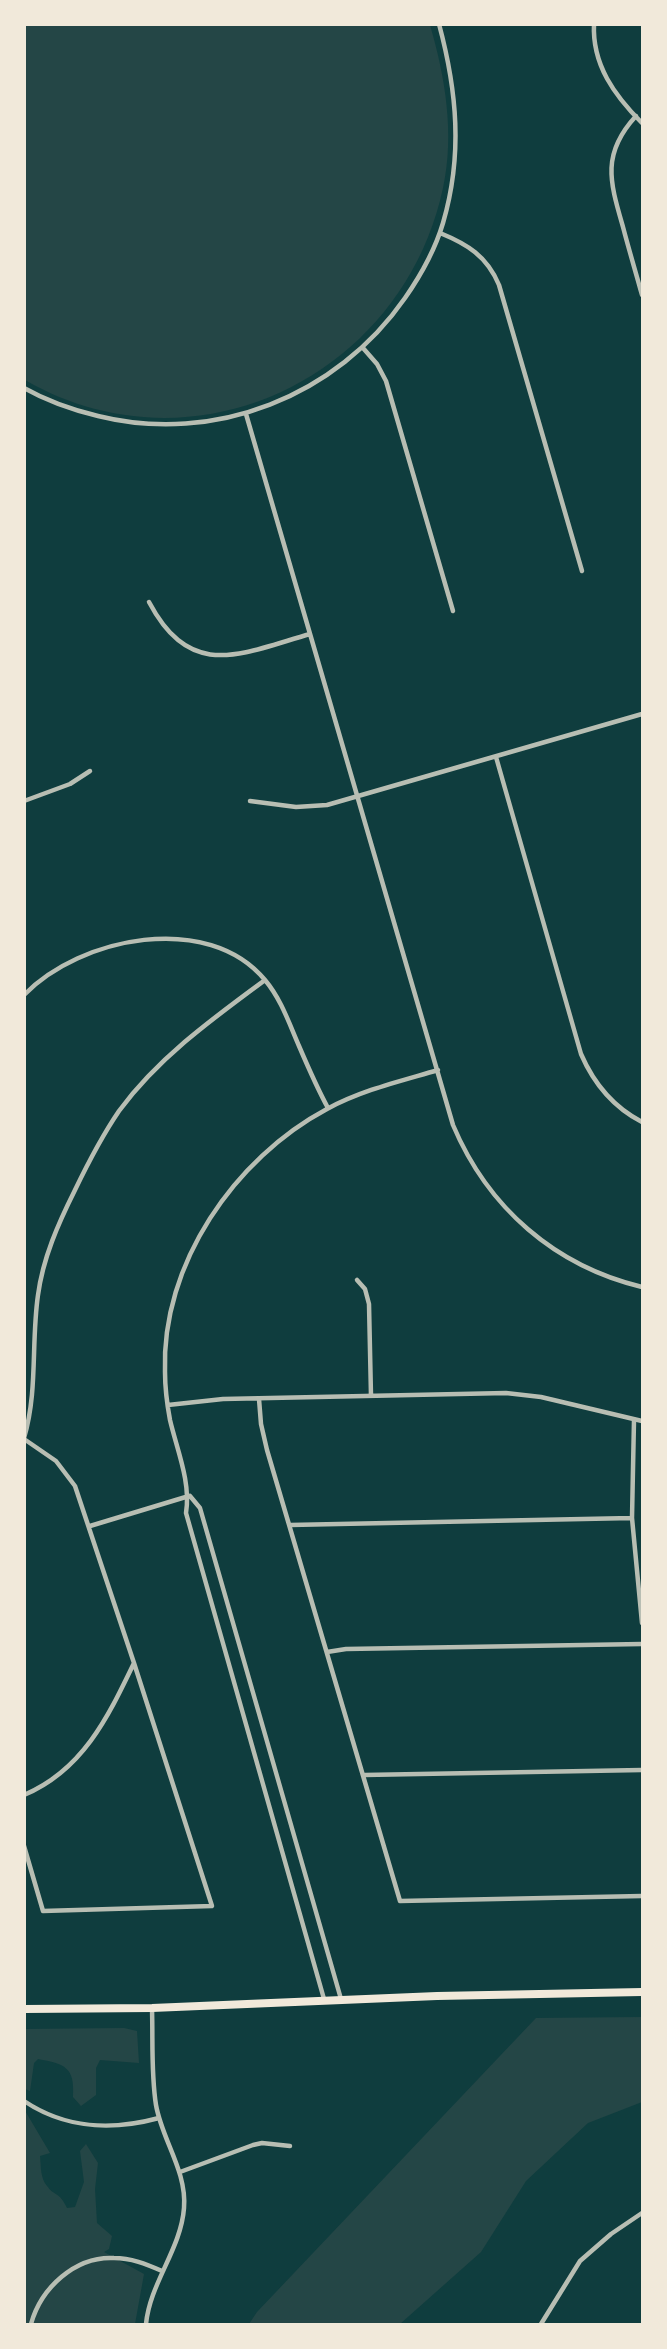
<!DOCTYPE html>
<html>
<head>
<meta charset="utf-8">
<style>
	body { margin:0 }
	#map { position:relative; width:667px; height:2349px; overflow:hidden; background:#0f3d3e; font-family:Helvetica,sans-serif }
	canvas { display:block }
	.frame { position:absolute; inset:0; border:26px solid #f1e9da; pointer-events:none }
</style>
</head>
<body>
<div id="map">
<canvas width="667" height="2349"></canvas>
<div class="frame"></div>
</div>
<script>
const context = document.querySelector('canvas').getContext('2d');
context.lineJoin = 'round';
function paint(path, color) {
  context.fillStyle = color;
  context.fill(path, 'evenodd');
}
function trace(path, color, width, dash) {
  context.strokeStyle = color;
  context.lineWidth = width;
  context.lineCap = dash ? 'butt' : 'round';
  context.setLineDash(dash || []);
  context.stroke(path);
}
paint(new Path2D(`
	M 24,25 L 430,25 C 445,76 455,134 443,188 C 403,376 195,478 25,380 Z
	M 642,2017 L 642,2102 L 588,2123 L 526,2181 L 481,2252 L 400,2324 L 249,2324 L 257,2312 L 536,2018 Z
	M 124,2028 L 137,2031 L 139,2063 L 100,2060 L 96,2068 L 96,2095 L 81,2106 L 73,2097 C 75,2067 65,2064 38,2059 L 34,2063 L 30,2091 L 25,2089 L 25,2029 Z
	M 24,2109 L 50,2153 L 40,2156 C 41,2165 40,2178 47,2186 C 55,2197 59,2191 67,2208 L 75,2207 L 84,2182 L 80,2151 L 86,2144 L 98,2163 L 95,2189 L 97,2223 L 112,2236 L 109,2249 L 104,2252 L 144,2274 L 135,2324 L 25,2324 Z`), '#244646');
trace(new Path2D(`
	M 594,24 C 592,65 615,96 642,123
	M 636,116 C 601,154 610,182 623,227 C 629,250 636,273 642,295
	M 440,233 C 467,244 487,256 499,285 L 582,571
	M 363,348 L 377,364 L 386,381 L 453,611
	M 24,388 C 47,401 73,410 98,416 C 215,445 337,396 405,298 C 421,275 435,250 443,223 C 463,155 457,91 439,24
	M 246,414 L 453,1125 C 488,1208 555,1266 642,1287
	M 149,602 C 191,681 240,654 310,634
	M 496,757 L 581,1054 C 594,1084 613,1107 642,1122
	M 24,801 L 70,784 L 90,771
	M 250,801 L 296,807 L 327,805 L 642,714
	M 24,995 C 80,937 208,911 265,980 C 281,999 289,1023 299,1046 C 308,1067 317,1088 328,1108
	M 357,1280 L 365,1289 L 369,1304 L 371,1396
	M 259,1399 L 261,1424 L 267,1450 L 400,1901 L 642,1896
	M 168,1405 L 223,1399 L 506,1393 L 541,1397 L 642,1421
	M 634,1420 L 632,1518 L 642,1623
	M 24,1438 C 38,1391 31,1343 38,1295 C 43,1258 58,1224 75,1190 C 88,1163 102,1136 119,1111 C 158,1058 212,1019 265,980
	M 24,1439 L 56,1461 L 75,1486 L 134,1663
	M 190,1496 L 200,1508 L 341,1999
	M 290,1525 L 632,1518
	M 90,1526 L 189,1496
	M 327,1652 L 346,1649 L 642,1644
	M 364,1775 L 642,1770
	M 24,1795 C 83,1770 108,1717 134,1663 L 212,1906 L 43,1911 L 24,1846
	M 324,1999 L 186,1513 C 191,1482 177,1450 170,1420 C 167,1404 165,1388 165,1372 C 161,1264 235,1158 327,1109 C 362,1090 401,1081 438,1070
	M 24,2101 C 66,2129 111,2131 159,2118
	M 180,2172 L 253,2145 L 262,2143 L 290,2146
	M 31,2324 C 41,2288 75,2256 114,2258 C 131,2258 146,2264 162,2271
	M 146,2324 C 150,2283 181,2249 184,2208 C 187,2171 162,2140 156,2105 C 151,2074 153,2041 152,2009
	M 541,2324 L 580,2261 L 611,2234 L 642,2213`), '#b8beb3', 4.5);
trace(new Path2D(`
	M 24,2009 L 152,2008 L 437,1996 L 642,1992`), '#f1e9da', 8);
</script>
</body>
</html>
